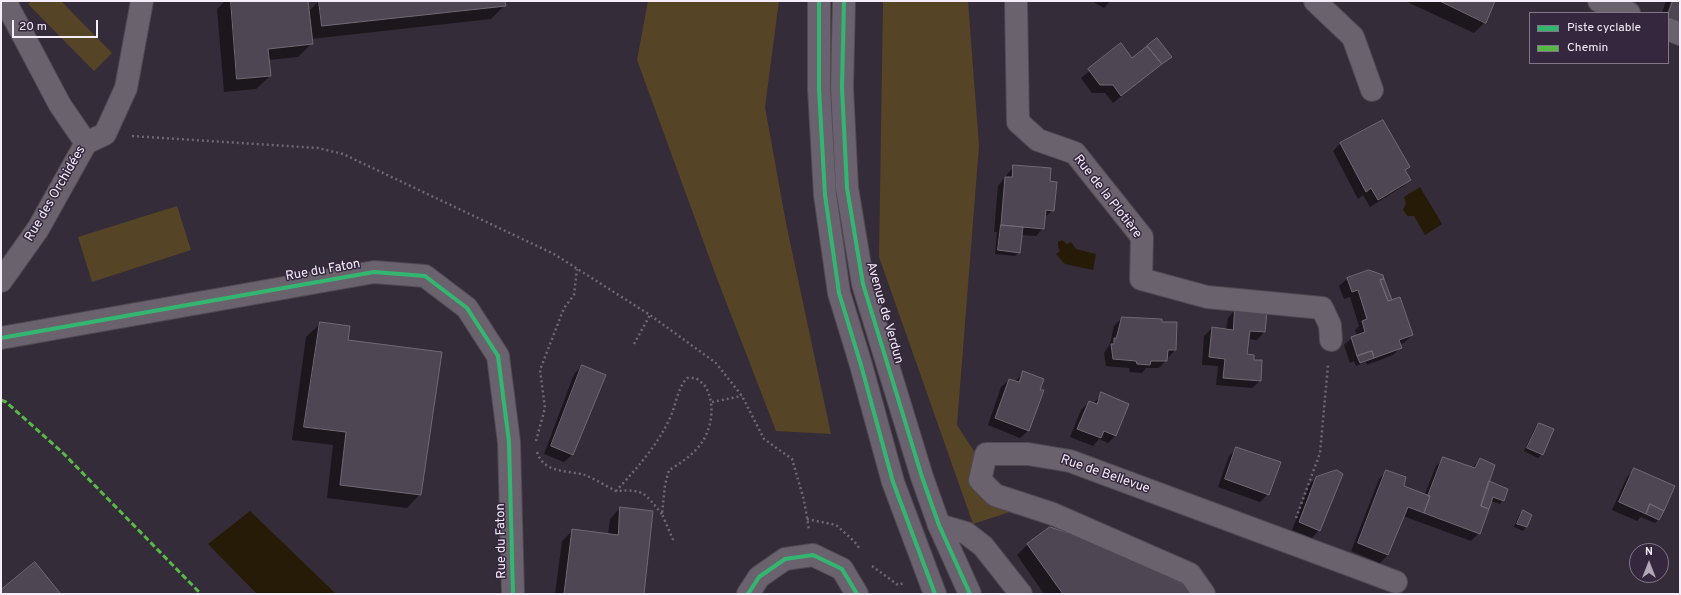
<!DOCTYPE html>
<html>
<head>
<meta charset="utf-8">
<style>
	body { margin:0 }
	#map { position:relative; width:1681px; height:595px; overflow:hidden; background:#342c38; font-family:Overpass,sans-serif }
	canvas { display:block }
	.frame { position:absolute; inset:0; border:2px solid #f6edfb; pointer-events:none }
	.legend { position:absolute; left:1529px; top:12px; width:140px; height:52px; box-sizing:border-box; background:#35273d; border:1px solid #827689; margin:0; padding:5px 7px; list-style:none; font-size:12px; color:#f6edfb }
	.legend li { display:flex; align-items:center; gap:8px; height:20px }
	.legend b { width:20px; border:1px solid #827689 }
	.north { position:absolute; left:1629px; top:543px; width:40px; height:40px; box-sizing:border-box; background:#35273d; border:1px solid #827689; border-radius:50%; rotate:0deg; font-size:11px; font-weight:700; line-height:16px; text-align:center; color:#f6edfb }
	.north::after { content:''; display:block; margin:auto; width:14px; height:18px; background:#b2a9b7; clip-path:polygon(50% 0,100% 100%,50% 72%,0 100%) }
	.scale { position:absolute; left:12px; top:20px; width:86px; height:18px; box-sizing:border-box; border:2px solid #f6edfb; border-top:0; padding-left:5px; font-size:12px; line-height:14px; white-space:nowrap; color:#f6edfb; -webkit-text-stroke:3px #35273d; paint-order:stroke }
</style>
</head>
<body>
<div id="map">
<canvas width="1681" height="595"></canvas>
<div class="frame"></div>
<ul class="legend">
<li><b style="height:5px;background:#33b770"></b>Piste cyclable</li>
<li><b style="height:5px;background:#58b947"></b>Chemin</li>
</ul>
<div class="north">N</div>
<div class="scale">20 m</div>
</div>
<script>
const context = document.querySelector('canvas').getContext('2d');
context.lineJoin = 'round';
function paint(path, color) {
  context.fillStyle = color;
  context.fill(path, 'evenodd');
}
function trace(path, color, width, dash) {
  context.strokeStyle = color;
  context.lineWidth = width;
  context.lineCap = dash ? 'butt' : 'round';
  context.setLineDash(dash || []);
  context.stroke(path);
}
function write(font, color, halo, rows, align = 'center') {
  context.font = font + ' Overpass,sans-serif';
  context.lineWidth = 3;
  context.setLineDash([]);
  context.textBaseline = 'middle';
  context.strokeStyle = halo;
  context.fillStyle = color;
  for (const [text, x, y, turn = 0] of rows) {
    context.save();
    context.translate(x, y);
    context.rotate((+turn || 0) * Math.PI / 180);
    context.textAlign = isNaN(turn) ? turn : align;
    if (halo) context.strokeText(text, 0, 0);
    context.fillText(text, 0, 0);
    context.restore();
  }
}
paint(new Path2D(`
	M 32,1 L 61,1 L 112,53 L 94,71 L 28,4 Z
	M 648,1 L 779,1 L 765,107 L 786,223 L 831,434 L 776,431 L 716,276 L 637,60 Z
	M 883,1 L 968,1 L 979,146 L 957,425 L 1013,511 L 973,524 L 879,257 Z
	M 177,206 L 191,250 L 92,282 L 78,237 Z`), '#554426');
paint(new Path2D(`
	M 1420,187 L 1442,224 L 1425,235 L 1414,216 L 1408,216 L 1403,210 L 1406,204 L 1404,197 Z
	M 1062,240 L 1067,244 L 1071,242 L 1076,249 L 1096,254 L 1093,270 L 1065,264 L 1056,254 L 1060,251 L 1058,247 L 1058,242 Z
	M 250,511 L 336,594 L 257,594 L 208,544 Z`), '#261b06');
paint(new Path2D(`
	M 225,1 L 307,1 L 308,12 L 319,1 L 504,1 L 504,6 L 491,19 L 311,39 L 311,44 L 298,57 L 268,60 L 270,76 L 256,89 L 224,92 L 217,9 Z
	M 1092,1 L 1110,1 L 1104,8 Z
	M 1405,1 L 1494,1 L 1485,22 L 1474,33 Z
	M 1666,1 L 1671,1 L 1667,13 L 1662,13 Z
	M 1121,45 L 1132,59 L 1157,67 L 1113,103 L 1105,93 L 1092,93 L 1081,78 Z
	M 1340,144 L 1409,167 L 1404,171 L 1410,180 L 1402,187 L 1370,207 L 1363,195 L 1358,199 L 1333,151 Z
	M 1014,166 L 1053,210 L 1044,218 L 1043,228 L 1036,236 L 1021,235 L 1019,252 L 1015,256 L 995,254 L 997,232 L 994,232 L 998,186 Z
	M 1369,271 L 1391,299 L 1412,335 L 1404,343 L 1400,344 L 1401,347 L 1393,355 L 1367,365 L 1366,362 L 1356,366 L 1354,361 L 1350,363 L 1344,345 L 1352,338 L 1357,336 L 1355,330 L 1359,326 L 1350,297 L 1344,299 L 1339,286 L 1347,279 Z
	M 1235,310 L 1266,313 L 1264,332 L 1257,340 L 1248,339 L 1246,355 L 1253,361 L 1260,381 L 1252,388 L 1216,385 L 1218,366 L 1202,365 L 1204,336 L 1212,328 L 1226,330 L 1228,318 Z
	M 1122,318 L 1175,350 L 1159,368 L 1146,368 L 1142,373 L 1130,372 L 1129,368 L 1106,366 L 1104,353 L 1110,344 L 1114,326 Z
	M 320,324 L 347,341 L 420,494 L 407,508 L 327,498 L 333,445 L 292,440 L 306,337 Z
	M 582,366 L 572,455 L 564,462 L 544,454 L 574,374 Z
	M 1023,373 L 1039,390 L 1043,391 L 1028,431 L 1020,438 L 988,425 L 1001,387 L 1009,380 L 1015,382 Z
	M 1102,394 L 1116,435 L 1108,443 L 1099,439 L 1093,446 L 1070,437 L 1081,410 L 1089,402 L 1093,404 Z
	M 1539,424 L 1542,454 L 1538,458 L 1524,451 L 1535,428 Z
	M 1237,448 L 1268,494 L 1260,502 L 1218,487 L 1229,456 Z
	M 1444,459 L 1472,468 L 1480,460 L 1488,482 L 1503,500 L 1500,504 L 1491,501 L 1479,533 L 1471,541 L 1403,516 L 1388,555 L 1380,563 L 1351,551 L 1379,479 L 1387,471 L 1402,487 L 1424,496 L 1436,466 Z
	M 1634,469 L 1658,520 L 1655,523 L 1641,517 L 1637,521 L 1612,510 L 1627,477 Z
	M 1317,477 L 1319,530 L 1312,538 L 1292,530 L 1309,485 Z
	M 620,508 L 643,594 L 555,594 L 562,541 L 573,530 L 608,534 L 610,519 Z
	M 1523,511 L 1531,515 L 1526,527 L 1523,531 L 1514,527 L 1519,515 Z
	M 1028,544 L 1193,594 L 1044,594 L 1017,555 Z`), '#0007');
const building = new Path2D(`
	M 231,1 L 308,1 L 313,44 L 268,49 L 271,76 L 237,79 Z
	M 319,1 L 505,1 L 506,6 L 322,26 Z
	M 1440,1 L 1495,1 L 1486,23 Z
	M 1673,1 L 1680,1 L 1680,23 L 1668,23 L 1668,14 Z
	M 1157,38 L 1172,57 L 1162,64 L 1147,46 Z
	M 1121,43 L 1132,58 L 1147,46 L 1162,64 L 1121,96 L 1113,85 L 1100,85 L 1088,69 Z
	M 1383,120 L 1410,167 L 1405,170 L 1411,180 L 1378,200 L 1371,188 L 1366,192 L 1340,143 Z
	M 1013,165 L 1051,168 L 1050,181 L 1057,182 L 1054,211 L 1046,210 L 1044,229 L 1001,225 L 1005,177 L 1012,177 Z
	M 1001,225 L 1023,227 L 1020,253 L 998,250 Z
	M 1369,270 L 1383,275 L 1384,279 L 1380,280 L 1388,301 L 1400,297 L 1413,335 L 1399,340 L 1402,348 L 1374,358 L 1372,351 L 1357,356 L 1351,337 L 1365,332 L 1362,321 L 1367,319 L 1358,290 L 1352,292 L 1347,278 Z
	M 1384,279 L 1392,300 L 1388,301 L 1380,280 Z
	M 1235,309 L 1267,312 L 1265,332 L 1250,331 L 1247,354 L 1254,355 L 1254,360 L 1262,360 L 1261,381 L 1223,378 L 1225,359 L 1209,357 L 1212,327 L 1233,330 Z
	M 1122,317 L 1162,319 L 1162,322 L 1177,322 L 1176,350 L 1168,350 L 1167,361 L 1151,361 L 1150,365 L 1137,364 L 1136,361 L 1113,359 L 1111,344 L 1114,344 L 1114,338 L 1116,338 Z
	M 320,322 L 350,326 L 348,340 L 442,352 L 421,495 L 340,485 L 346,432 L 304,427 Z
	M 1372,351 L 1374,358 L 1360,363 L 1357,356 Z
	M 582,365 L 606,375 L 573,455 L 551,446 Z
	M 1023,371 L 1044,379 L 1040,390 L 1044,390 L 1029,431 L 995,418 L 1009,379 L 1019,382 Z
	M 1101,392 L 1129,404 L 1116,436 L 1104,431 L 1101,438 L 1077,429 L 1089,401 L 1097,404 Z
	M 1539,423 L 1554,429 L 1543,455 L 1527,448 Z
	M 1236,447 L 1281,462 L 1269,495 L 1225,479 Z
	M 1443,457 L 1475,468 L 1480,458 L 1495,465 L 1481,506 L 1489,509 L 1480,534 L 1424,513 L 1430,496 L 1428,496 Z
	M 1634,468 L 1675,486 L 1664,511 L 1650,504 L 1646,514 L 1619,502 Z
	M 1337,470 L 1343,474 L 1320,531 L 1299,522 L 1316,477 Z
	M 1386,470 L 1406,477 L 1404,486 L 1430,496 L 1424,513 L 1408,507 L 1388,555 L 1358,543 Z
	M 1489,481 L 1508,489 L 1504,501 L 1493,497 L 1489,509 L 1481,506 Z
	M 1650,504 L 1664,511 L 1659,520 L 1646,514 Z
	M 620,507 L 653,511 L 644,594 L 564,594 L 572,529 L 618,535 Z
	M 1523,510 L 1532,515 L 1527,527 L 1517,524 Z
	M 1050,527 L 1113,548 L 1191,588 L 1195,594 L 1063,594 L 1027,544 Z
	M 35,562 L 60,593 L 58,594 L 1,594 L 1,590 Z`);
paint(building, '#4e4653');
trace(building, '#706a74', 1);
const minor = new Path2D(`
	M 5,1 L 60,105 L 86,143
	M 1016,1 L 1018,122 L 1038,140 L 1075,153 L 1142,237 L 1141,279 L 1207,297 L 1322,308 L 1330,325 L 1331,340
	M 1315,1 L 1353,37 L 1372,90
	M 1599,1 L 1629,13
	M 1668,29 L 1680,34
	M 86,143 L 105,134 L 126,88 L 142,1
	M 1,281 L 38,229 L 86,143
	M 1,338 L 374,272 L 425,276 L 467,308 L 498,356 L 509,442 L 513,594
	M 939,525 L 966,533 L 983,546 L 1021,594
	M 748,594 L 759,577 L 785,559 L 813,555 L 842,569 L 857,594
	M 1204,594 L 1190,574 L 1053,514 L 995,495 L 980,480 L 986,454 L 1028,454 L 1070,461 L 1396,582`);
const major = new Path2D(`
	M 819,1 L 819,89 L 825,195 L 839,293 L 861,365 L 893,482 L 935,594
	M 844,1 L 842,88 L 847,188 L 863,284 L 922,477 L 939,525 L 970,594`);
trace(minor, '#504953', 24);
trace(major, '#504953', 24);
trace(new Path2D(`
	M 132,136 L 318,148 L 343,154 L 554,254 L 650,315 L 716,363 L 742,396 L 764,439 L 792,459 L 804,500 L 809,530
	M 634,344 L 650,315
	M 712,402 L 742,396
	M 536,441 L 545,408 L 540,370 L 564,308 L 574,295 L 577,269
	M 537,452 C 544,474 568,470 585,475 C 595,479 606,486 616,491
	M 662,514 C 644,493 645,489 616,491 C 637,468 657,446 670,418 C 676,405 677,389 687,378 L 696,378 C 699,381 703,383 705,386 C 716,403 712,430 700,445 C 692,455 680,464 669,470 L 665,485 L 662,514 L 674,542
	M 1296,518 L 1320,453 L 1328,365
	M 807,519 L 836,525 L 854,541 L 860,549
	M 872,566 L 898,585 L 904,583`), '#6e6871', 2.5, [2, 3]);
trace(minor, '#6a636e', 22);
trace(major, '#6b626f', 22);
trace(new Path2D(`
	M 1,400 L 6,402 L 64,454 L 201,594`), '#58b947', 3, [6, 3]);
trace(new Path2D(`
	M 819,1 L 819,89 L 825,195 L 839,293 L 861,365 L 893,482 L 935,594
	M 844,1 L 842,88 L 847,188 L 863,284 L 922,477 L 939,525 L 970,594
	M 1,338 L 374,272 L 425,276 L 467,308 L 498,356 L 509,442 L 513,594
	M 748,594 L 759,577 L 785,559 L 813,555 L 842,569 L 857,594`), '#33b770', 4);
write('13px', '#f6edfb', '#35273d', [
	["Rue des Orchidées",56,194,-60],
	["Rue de la Plotière",1107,197,52],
	["Rue du Faton",323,271,-10],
	["Avenue de Verdun",884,313,74],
	["Rue de Bellevue",1105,475,19],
	["Rue du Faton",502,541,-91]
]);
</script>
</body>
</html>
